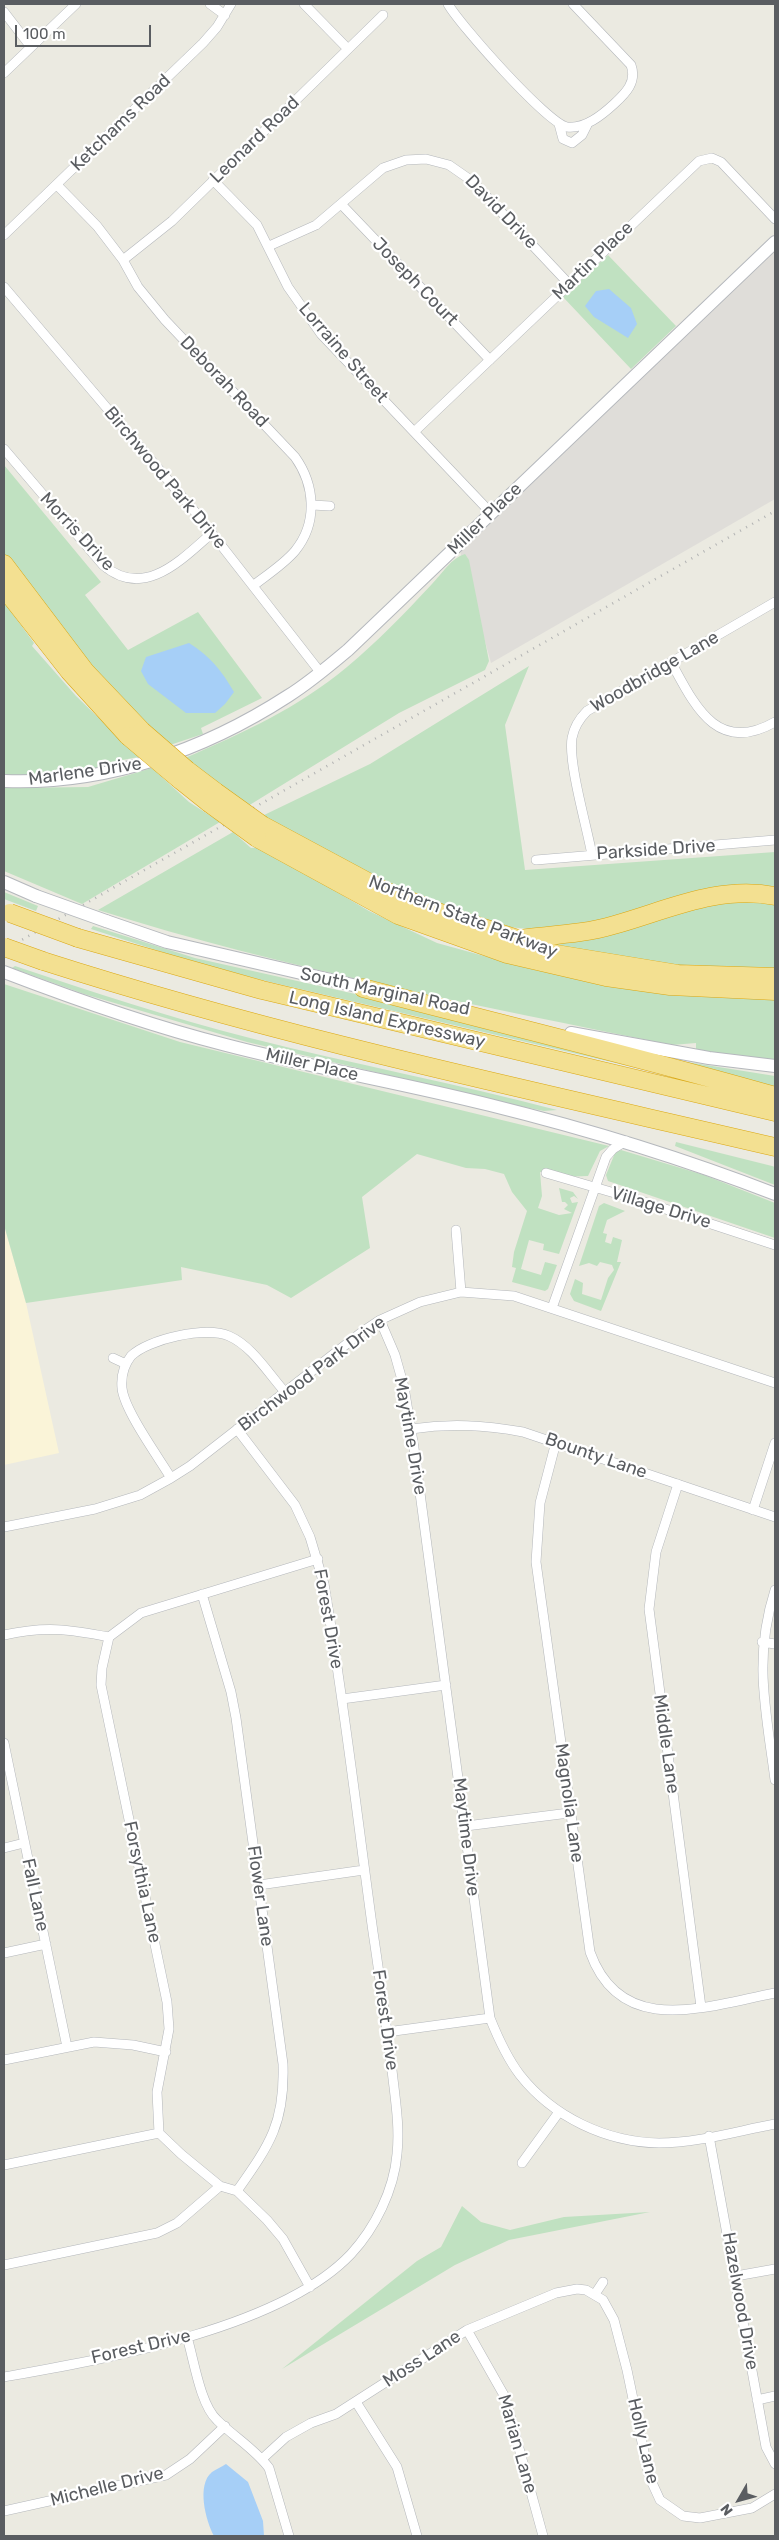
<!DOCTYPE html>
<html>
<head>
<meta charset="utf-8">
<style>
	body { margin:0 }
	#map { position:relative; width:779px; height:2540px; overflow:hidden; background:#ebeae1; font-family:Rubik,sans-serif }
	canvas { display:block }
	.frame { position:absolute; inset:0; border:5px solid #5a5d61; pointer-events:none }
	.north { position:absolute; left:714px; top:2475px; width:50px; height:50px; -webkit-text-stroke:4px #fff; paint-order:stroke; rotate:232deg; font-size:14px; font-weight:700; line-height:20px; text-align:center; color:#5a5d61 }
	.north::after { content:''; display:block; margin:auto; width:18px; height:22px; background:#5a5d61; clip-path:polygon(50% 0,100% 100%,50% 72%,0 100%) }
	.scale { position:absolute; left:15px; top:25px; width:136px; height:22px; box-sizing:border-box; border:2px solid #5a5d61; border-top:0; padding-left:6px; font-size:15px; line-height:18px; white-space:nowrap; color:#5a5d61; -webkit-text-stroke:4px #fff; paint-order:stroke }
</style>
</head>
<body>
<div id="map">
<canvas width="779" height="2540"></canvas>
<div class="frame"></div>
<div class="north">N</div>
<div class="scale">100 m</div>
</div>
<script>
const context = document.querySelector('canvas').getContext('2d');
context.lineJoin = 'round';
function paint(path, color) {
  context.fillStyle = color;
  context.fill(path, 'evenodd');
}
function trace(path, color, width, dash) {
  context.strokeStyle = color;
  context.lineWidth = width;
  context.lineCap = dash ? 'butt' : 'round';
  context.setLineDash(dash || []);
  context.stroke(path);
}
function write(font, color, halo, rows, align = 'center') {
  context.font = font + ' Rubik,sans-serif';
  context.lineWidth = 4.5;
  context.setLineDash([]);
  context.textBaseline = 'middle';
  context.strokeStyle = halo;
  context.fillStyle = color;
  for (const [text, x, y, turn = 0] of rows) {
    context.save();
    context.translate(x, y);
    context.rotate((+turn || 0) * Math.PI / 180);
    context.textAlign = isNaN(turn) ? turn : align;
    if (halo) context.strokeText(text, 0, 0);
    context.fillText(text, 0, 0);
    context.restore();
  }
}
paint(new Path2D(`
	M 4,1225 L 26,1303 L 59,1453 L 4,1465 Z`), '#faf4d8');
paint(new Path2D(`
	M 775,250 L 775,499 L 491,663 L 460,551 Z`), '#dfddd9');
paint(new Path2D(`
	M 608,255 L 676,326 L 631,369 L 563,297 Z
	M 4,465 L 101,582 L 85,595 L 128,650 L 198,612 L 262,698 L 201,728 L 203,734 L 170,745 L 134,713 L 82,662 L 4,555 Z
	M 465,554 L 469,560 L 489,661 L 485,670 L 399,713 L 248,806 L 185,758 C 245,732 296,709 347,667 C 377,642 405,613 432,584 C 442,574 451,558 465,554 Z
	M 4,602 L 34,643 L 32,646 L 76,696 L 139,757 L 105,763 L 112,771 L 4,781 Z
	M 529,666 L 505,725 L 525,870 L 775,852 L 775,892 L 603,924 L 551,931 L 508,927 L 443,907 L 380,882 L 262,816 L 370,764 Z
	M 152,768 L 189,802 L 220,822 L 82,904 L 4,871 L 4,788 L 88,787 Z
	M 233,832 L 251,848 L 261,847 L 369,911 L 437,943 L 535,970 L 697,996 L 775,999 L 775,1061 L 696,1050 L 696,1043 L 672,1045 C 480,1006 285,969 98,910 Z
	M 4,892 L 38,906 L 36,911 L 4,899 Z
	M 737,898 L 775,901 L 775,972 L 662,967 L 548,945 Z
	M 93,926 L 195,958 L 431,1011 L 663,1074 L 270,982 L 193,962 L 91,929 Z
	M 15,966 C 93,992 171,1018 250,1038 C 352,1064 455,1083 557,1110 L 544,1111 L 524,1107 L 247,1042 L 84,994 L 12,968 Z
	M 4,984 L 180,1042 L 609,1146 L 600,1151 L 588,1176 L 559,1177 L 540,1172 L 542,1196 L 538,1208 L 559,1215 L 572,1213 L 564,1209 L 568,1205 L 565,1202 L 562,1202 L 559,1188 L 573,1192 L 578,1199 L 574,1196 L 570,1198 L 572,1203 L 578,1202 L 559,1254 L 543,1250 L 544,1244 L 529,1240 L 521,1269 L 541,1275 L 545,1262 L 557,1265 L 548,1289 L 545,1291 L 512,1282 L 516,1268 L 512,1267 L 514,1252 L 527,1211 L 512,1192 L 504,1174 L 485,1169 L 466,1168 L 417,1154 L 362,1197 L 370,1248 L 291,1298 L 267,1285 L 181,1267 L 182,1280 L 26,1303 L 4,1225 Z
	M 662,1058 L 775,1076 L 775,1089 Z
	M 676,1142 L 772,1166 L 775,1167 L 775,1185 L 675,1146 Z
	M 621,1150 L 704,1175 L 775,1203 L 775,1238 L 608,1181 L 606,1175 L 615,1153 Z
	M 604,1203 L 625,1211 L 607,1220 L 603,1233 L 607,1234 L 605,1242 L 611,1244 L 613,1237 L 622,1240 L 617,1262 L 621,1262 L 601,1311 L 574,1301 L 570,1294 L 575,1279 L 583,1283 L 582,1294 L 601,1300 L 608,1278 L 614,1270 L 612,1265 L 600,1262 L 597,1266 L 589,1263 L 579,1266 L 599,1206 Z
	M 462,2206 L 481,2222 L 510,2230 L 564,2217 L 650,2212 L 509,2240 L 455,2265 L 282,2369 L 417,2261 L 441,2247 Z`), '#c0e1c1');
paint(new Path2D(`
	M 609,289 L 631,308 L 637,324 L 628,338 L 594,317 L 585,306 L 596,291 Z
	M 189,643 C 210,656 222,671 234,692 L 225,704 L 215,713 L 186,713 L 148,684 L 141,671 L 146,657 Z
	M 226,2464 L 248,2482 L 263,2521 L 264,2536 L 214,2536 C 206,2521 196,2485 212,2472 C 216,2469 222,2467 226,2464 Z`), '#a6cff7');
const street = new Path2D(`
	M 210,4 L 225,15
	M 304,4 L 348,49
	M 448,4 C 459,24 548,124 567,127 C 585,129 602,115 614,104 C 626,93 637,82 631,65 L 573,4
	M 4,12 L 31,47
	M 4,73 L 76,4
	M 559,124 L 563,139 L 572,143 L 582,135 L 588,123
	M 213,180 L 257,225 L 288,287 L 321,334 L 491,513
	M 57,185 L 97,226 L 123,260 L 138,287 L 165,320 L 295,457 C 315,485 318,523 295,551 C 284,564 267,575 254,585
	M 341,204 L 490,360
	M 4,235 L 203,43 L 217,27 L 231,4
	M 269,246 L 316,225 L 383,168 L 406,160 L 426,159 L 449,165 L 472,181 L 569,284
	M 123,260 L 172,221 L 383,15
	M 4,287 L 196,513 L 320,672
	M 414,432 L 699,161 L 712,158 L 721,162 L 775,219
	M 4,449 L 103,565 C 144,600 181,560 212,533
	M 312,505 L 330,506
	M 671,662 C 695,706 717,755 775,722
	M 592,855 C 587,827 568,763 572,738 C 574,727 579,719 587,711 L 775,602
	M 536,860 L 775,840
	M 546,1173 L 635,1199 L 775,1245
	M 456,1230 L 461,1292
	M 552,1308 L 606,1157 L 613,1149 L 626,1141
	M 380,1320 L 395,1355 L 404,1387 L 414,1448 L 490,2018 C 498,2038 507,2058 520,2075 C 553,2117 606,2142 659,2143 C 698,2143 737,2131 775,2124
	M 113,1358 L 126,1364
	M 411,1429 C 450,1423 484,1425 523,1432 L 775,1517
	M 556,1442 L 540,1503 L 536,1562 L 590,1952 C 621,2039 707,2006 775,1993
	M 171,1478 C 159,1458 124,1410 122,1388 C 121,1377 124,1365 131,1356 C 148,1339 206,1326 229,1336 C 252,1346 268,1373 285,1392
	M 678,1484 L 656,1552 L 649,1609 L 701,2007
	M 753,1510 L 775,1443
	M 4,1527 L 95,1509 L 140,1495 L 171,1478 L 190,1466 L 362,1332 L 380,1320 L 420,1302 L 461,1292 L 514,1296 L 775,1383
	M 775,1590 C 753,1659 766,1710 775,1780
	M 202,1594 L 231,1692 L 236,1718 L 283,2064 C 285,2123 270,2144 237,2191
	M 4,1635 C 45,1626 68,1629 109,1637
	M 762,1642 L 775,1644
	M 342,1699 L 446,1685
	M 4,1743 L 67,2047
	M 466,1826 L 569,1813
	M 4,1848 L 24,1843
	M 259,1885 L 364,1870
	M 4,1953 L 46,1944
	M 387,2032 L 490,2018
	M 4,2060 L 94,2042 L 133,2045 L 166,2052
	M 709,2136 L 766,2447 L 775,2464
	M 522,2163 L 559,2112
	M 4,2165 L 159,2133
	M 4,2265 L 157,2233 L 177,2223 L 220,2186
	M 736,2276 L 775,2269
	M 310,2287 L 283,2239 L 267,2220 L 237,2191 L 220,2186 L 181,2154 L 159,2133 L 157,2092 L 169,2029 L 167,2002 L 101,1685 L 102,1668 L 109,1637 L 141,1613 L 318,1559
	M 595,2294 L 603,2282
	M 467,2330 L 505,2397 L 543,2536
	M 187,2337 C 194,2360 200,2404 217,2420 C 234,2437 255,2449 269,2468 L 289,2536
	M 4,2377 C 104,2359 280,2329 351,2254 C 375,2228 394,2190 397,2154 C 400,2126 395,2098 392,2070 C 386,2024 380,1978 373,1932 C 357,1816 344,1700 324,1584 L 310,1537 L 295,1505 L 237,1429
	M 757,2400 L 775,2396
	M 356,2402 L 397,2467 L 417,2536
	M 262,2459 L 286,2437 L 311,2423 L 336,2414 L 467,2330 L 556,2293 L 577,2289 L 586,2290 L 603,2300 L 614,2320 L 627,2370 L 649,2476 L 660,2500 L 683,2516 L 700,2518 L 752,2508 L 775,2494
	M 4,2511 L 166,2475 L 190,2459 L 225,2426`);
const secondary = new Path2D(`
	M 4,781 C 106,785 203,751 288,696 C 309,683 329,666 348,650 L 775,242
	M 4,882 L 36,896
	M 106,921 L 167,942 L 370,989
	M 4,972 C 77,1000 151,1026 226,1045 C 314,1068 403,1083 490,1105 C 587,1129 682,1158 775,1194
	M 571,1033 L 709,1058 L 775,1066`);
const highway = new Path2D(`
	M 4,564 L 85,671 L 142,731
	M 4,588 L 69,671 L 128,736
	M 187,770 L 216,792
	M 179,779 L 209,803
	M 262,825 L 383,890 L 456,919 L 518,939 L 550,953 L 678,974 L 775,977
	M 257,838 L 398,915 L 507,954 L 606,977 L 670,986 L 775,991
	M 78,938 L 262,990 L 775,1112
	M 519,939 C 551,935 584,934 614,925 C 668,910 718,885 775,896
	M 43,961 C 283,1038 530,1090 775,1147
	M 363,988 C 501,1024 639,1057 775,1096`);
trace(street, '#b4b7bb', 10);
trace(secondary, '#b5b8bd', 14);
trace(highway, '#daa713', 19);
trace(street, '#fff', 9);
trace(secondary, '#fff', 12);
trace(highway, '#f3e091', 18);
trace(new Path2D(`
	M 4,950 L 775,511`), '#b2b3b3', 2.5, [1, 6]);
const secondaryBridge = new Path2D(`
	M 36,896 L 106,921`);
const highwayBridge = new Path2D(`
	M 142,731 L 187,770
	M 128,736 L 179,779
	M 216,792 L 262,825
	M 209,803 L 257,838
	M 10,913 L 78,938
	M 4,947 L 43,961`);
trace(secondaryBridge, '#b5b8bd', 14, []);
trace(highwayBridge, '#daa713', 19, []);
trace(secondaryBridge, '#fff', 12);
trace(highwayBridge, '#f3e091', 18);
write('18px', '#5a5d61', '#fff', [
	["Ketchams Road",121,123,-44],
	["Leonard Road",255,140,-44],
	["David Drive",501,212,46],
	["Martin Place",593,261,-44],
	["Joseph Court",415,282,46],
	["Lorraine Street",343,353,49],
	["Deborah Road",224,382,46],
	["Birchwood Park Drive",165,478,50],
	["Miller Place",485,519,-44],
	["Morris Drive",77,532,47],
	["Woodbridge Lane",655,672,-30],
	["Marlene Drive",85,772,-8],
	["Parkside Drive",656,850,-4],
	["Northern State Parkway",463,917,21],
	["South Marginal Road",385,992,12],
	["Long Island Expressway",387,1020,13],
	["Miller Place",312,1065,13],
	["Village Drive",661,1208,17],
	["Birchwood Park Drive",312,1374,-37],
	["Maytime Drive",410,1436,80],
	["Bounty Lane",596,1456,19],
	["Forest Drive",328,1619,80],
	["Middle Lane",666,1744,82],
	["Magnolia Lane",569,1803,82],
	["Maytime Drive",466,1837,83],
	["Forsythia Lane",142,1882,78],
	["Fall Lane",35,1895,78],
	["Flower Lane",260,1896,82],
	["Forest Drive",385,2020,82],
	["Hazelwood Drive",740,2301,80],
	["Forest Drive",141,2347,-13],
	["Moss Lane",422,2359,-33],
	["Holly Lane",643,2441,77],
	["Marian Lane",517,2444,74],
	["Michelle Drive",107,2487,-14]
]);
</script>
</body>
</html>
